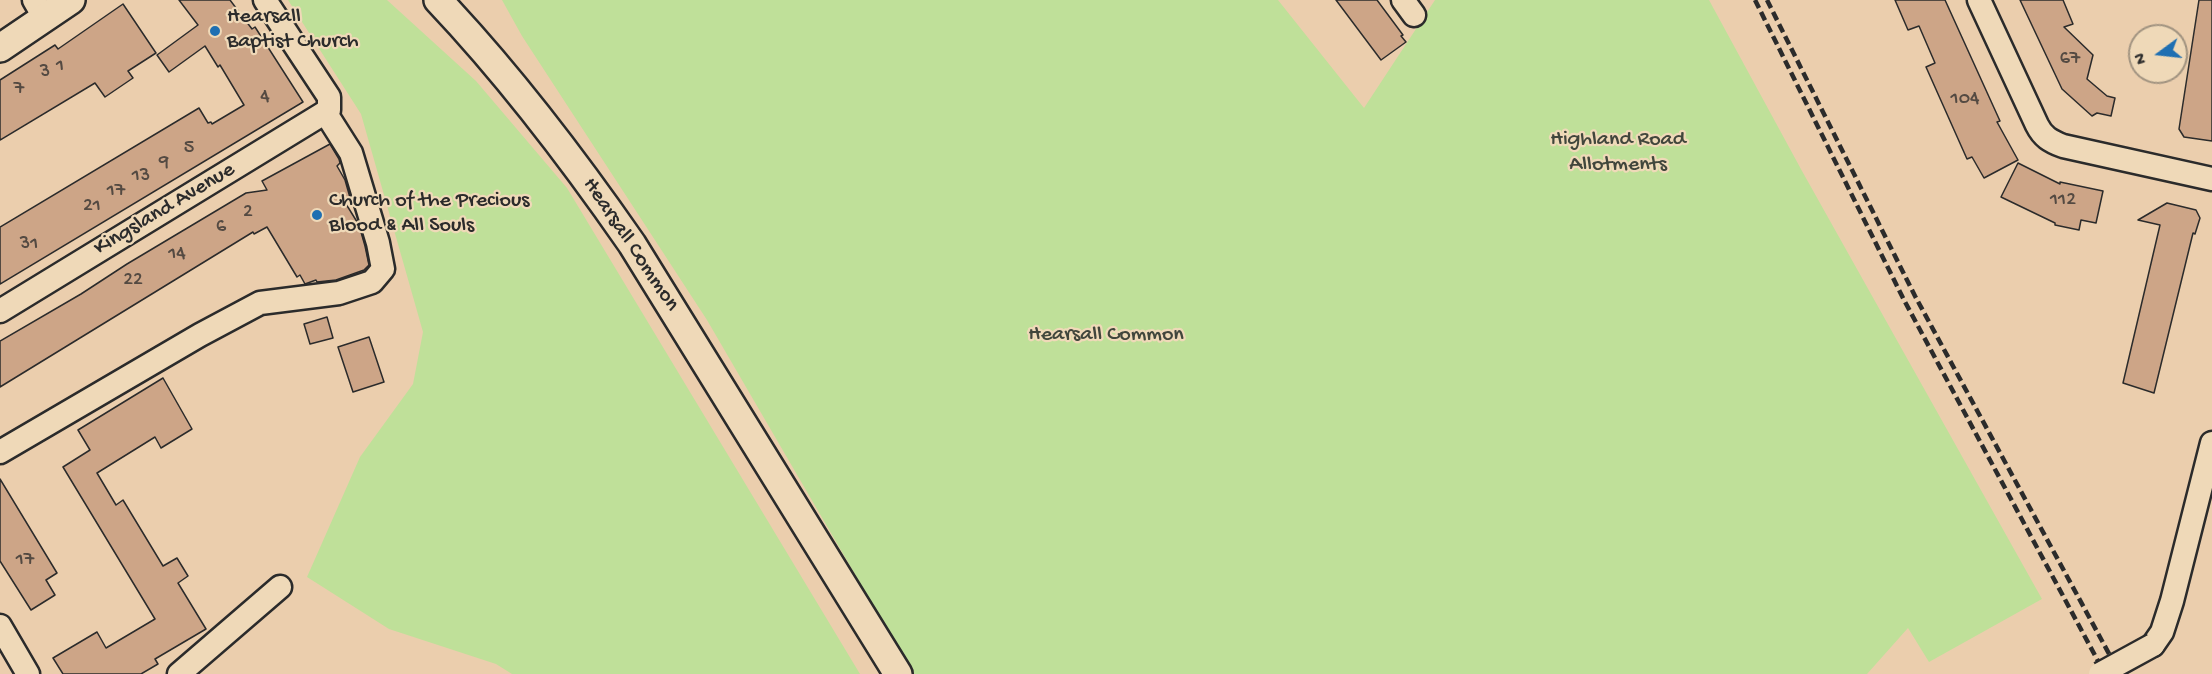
<!DOCTYPE html>
<html>
<head>
<meta charset="utf-8">
<style>
	body { margin:0 }
	#map { position:relative; width:2212px; height:674px; overflow:hidden; background:#ebcead; font-family:"Gochi Hand",sans-serif }
	canvas { display:block }
	.north { position:absolute; left:2128px; top:24px; width:60px; height:60px; box-sizing:border-box; background:#efd9b8; border:2px solid #a19380; border-radius:50%; rotate:255deg; font-size:16px; font-weight:700; line-height:24px; text-align:center; color:#2b2b2b }
	.north::after { content:''; display:block; margin:auto; width:21px; height:27px; background:#1f6fb2; clip-path:polygon(50% 0,100% 100%,50% 72%,0 100%) }
</style>
</head>
<body>
<div id="map">
<canvas width="2212" height="674"></canvas>
<div class="north">N</div>
</div>
<script>
const context = document.querySelector('canvas').getContext('2d');
context.lineJoin = 'round';
function paint(path, color) {
  context.fillStyle = color;
  context.fill(path, 'evenodd');
}
function trace(path, color, width, dash) {
  context.strokeStyle = color;
  context.lineWidth = width;
  context.lineCap = dash ? 'butt' : 'round';
  context.setLineDash(dash || []);
  context.stroke(path);
}
function write(font, color, halo, rows, align = 'center') {
  context.font = font + ' "Gochi Hand",sans-serif';
  context.lineWidth = 4.5;
  context.setLineDash([]);
  context.textBaseline = 'middle';
  context.strokeStyle = halo;
  context.fillStyle = color;
  for (const [text, x, y, turn = 0] of rows) {
    context.save();
    context.translate(x, y);
    context.rotate((+turn || 0) * Math.PI / 180);
    context.textAlign = isNaN(turn) ? turn : align;
    if (halo) context.strokeText(text, 0, 0);
    context.fillText(text, 0, 0);
    context.restore();
  }
}
paint(new Path2D(`
	M 288,0 L 387,0 L 476,81 L 567,188 L 860,674 L 512,674 L 496,664 L 389,629 L 307,577 L 360,457 L 413,384 L 423,332 L 361,114 Z
	M 502,0 L 1278,0 L 1364,108 L 1435,0 L 1709,0 L 1802,171 L 2042,599 L 1929,662 L 1908,628 L 1867,674 L 913,674 L 707,320 L 522,36 Z`), '#bfe099');
const building = new Path2D(`
	M 179,0 L 230,0 L 252,29 L 255,27 L 303,102 L 0,284 L 0,227 L 199,108 L 208,123 L 211,122 L 212,124 L 244,105 L 220,65 L 218,67 L 205,46 L 169,72 L 157,55 L 198,25 Z
	M 1336,0 L 1377,0 L 1403,35 L 1401,36 L 1406,42 L 1381,60 Z
	M 1895,0 L 1945,0 L 2000,121 L 1997,122 L 2018,160 L 1984,178 L 1972,157 L 1967,159 L 1926,67 L 1935,63 L 1919,26 L 1908,30 Z
	M 2020,0 L 2063,0 L 2073,24 L 2064,27 L 2093,55 L 2087,79 L 2107,96 L 2115,98 L 2111,116 L 2097,113 L 2092,116 L 2062,89 Z
	M 2199,0 L 2212,0 L 2212,141 L 2184,137 L 2179,129 Z
	M 123,4 L 156,53 L 128,71 L 133,78 L 105,97 L 95,83 L 0,140 L 0,80 L 55,45 L 58,49 Z
	M 330,144 L 339,159 L 340,163 L 337,166 L 345,180 L 351,201 L 346,204 L 359,225 L 365,246 L 369,265 L 364,270 L 336,280 L 317,282 L 316,280 L 305,284 L 300,275 L 297,277 L 267,227 L 254,234 L 253,232 L 0,387 L 0,341 L 81,294 L 127,264 L 246,193 L 267,190 L 262,181 Z
	M 2018,163 L 2060,184 L 2060,182 L 2103,191 L 2096,223 L 2081,220 L 2079,230 L 2055,225 L 2055,223 L 2001,197 Z
	M 2167,203 L 2196,210 L 2200,218 L 2195,234 L 2193,233 L 2154,393 L 2123,383 L 2160,225 L 2138,220 Z
	M 327,317 L 333,338 L 310,344 L 304,324 Z
	M 369,337 L 384,382 L 353,392 L 338,347 Z
	M 163,378 L 192,429 L 161,448 L 155,437 L 97,473 L 116,505 L 123,500 L 163,566 L 177,558 L 188,576 L 178,583 L 206,629 L 155,659 L 158,664 L 141,674 L 63,674 L 53,658 L 97,632 L 106,648 L 155,619 L 63,467 L 90,450 L 78,430 Z
	M 0,479 L 57,573 L 46,580 L 55,595 L 31,610 L 0,561 Z`);
paint(building, '#cda587');
trace(building, '#2b2b2b', 1.5);
const minor = new Path2D(`
	M 34,0 L 45,19
	M 1403,0 L 1414,15
	M 1979,0 L 2037,125 C 2043,137 2050,141 2063,146 L 2212,179
	M 0,311 L 329,110 L 329,97 L 265,0
	M 0,452 L 200,335 L 260,303 L 339,293 L 372,282 L 383,269 L 378,243 L 351,153 L 325,112
	M 0,626 L 28,674
	M 2153,645 L 2162,632 L 2172,601 L 2212,443
	M 179,674 L 280,587`);
const major = new Path2D(`
	M 438,0 C 510,76 573,159 632,244 L 898,674
	M 0,48 L 71,0`);
trace(minor, '#2b2b2b', 27);
trace(major, '#2b2b2b', 32);
trace(minor, '#efd9b8', 22);
trace(major, '#efd9b8', 27);
trace(new Path2D(`
	M 1755,0 L 1904,300 L 2105,674
	M 1767,0 L 1915,296 L 2120,674`), '#2b2b2b', 4.5, [9, 4.5]);
const minorBridge = new Path2D(`
	M 2100,674 L 2153,645`);
trace(minorBridge, '#2b2b2b', 27, []);
trace(minorBridge, '#efd9b8', 22);
for (const [x, y, r, color] of [
	[215,31,6,"#1f6fb2"],
	[317,215,6,"#1f6fb2"]
]) {
  const dot = new Path2D();
  dot.arc(x, y, r, 0, 2 * Math.PI);
  context.fillStyle = color;
  context.fill(dot);
  trace(dot, '#efd9b8', 2);
}
write('20px', '#544a42', null, [
	["67",2070,60],
	["1",60,67],
	["3",45,73],
	["7",19,90],
	["4",265,98],
	["104",1965,100],
	["5",189,149],
	["9",164,164],
	["13",141,177],
	["17",116,192],
	["112",2063,201],
	["21",92,207],
	["2",248,213],
	["6",221,228],
	["31",29,245],
	["14",177,255],
	["22",133,281],
	["17",25,561]
]);
write('22px', '#2b2b2b', '#efd9b8', [
	["Hearsall",227,18],
	["Baptist Church",227,43],
	["Church of the Precious",329,202],
	["Blood & All Souls",329,227]
], 'left');
write('22px', '#41463c', '#efd9b8', [
	["Highland Road",1618,141],
	["Allotments",1618,166],
	["Hearsall Common",1106,336]
]);
write('22px', '#2b2b2b', '#efd9b8', [
	["Kingsland Avenue",165,210,-31],
	["Hearsall Common",630,245,56]
]);
</script>
</body>
</html>
